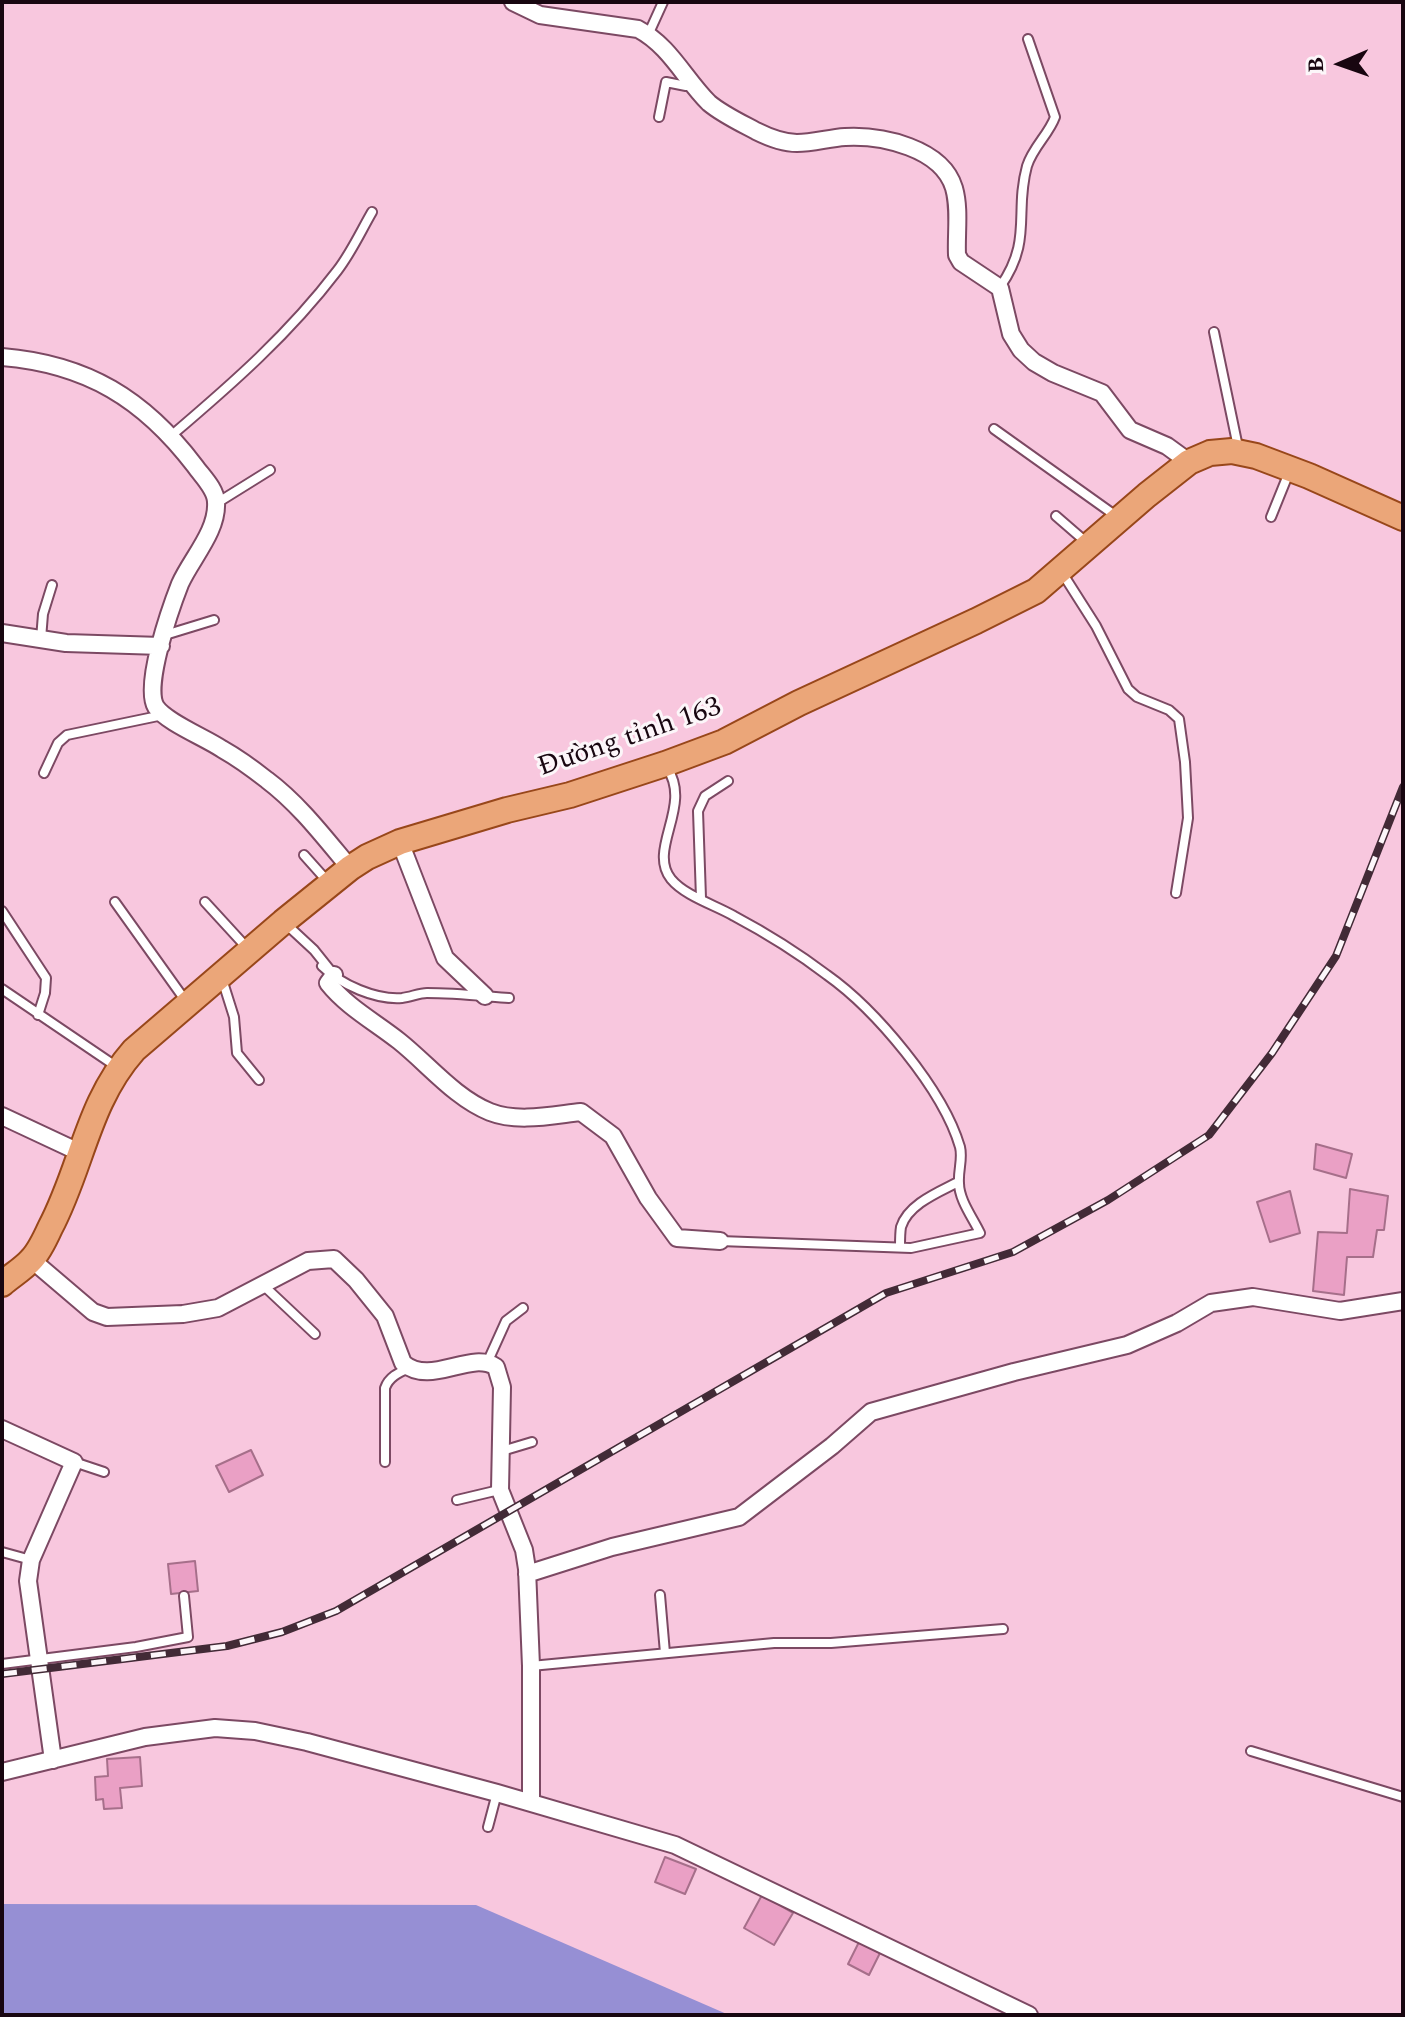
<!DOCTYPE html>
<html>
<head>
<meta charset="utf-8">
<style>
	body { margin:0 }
	#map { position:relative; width:1405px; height:2017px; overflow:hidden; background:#f8c7de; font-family:Spectral,serif }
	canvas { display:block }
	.frame { position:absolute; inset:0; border:4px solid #180610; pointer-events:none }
	.north { position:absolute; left:1301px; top:24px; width:80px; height:80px; -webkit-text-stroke:6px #fcf6f9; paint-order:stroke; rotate:268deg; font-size:22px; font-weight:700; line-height:32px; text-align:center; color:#180610 }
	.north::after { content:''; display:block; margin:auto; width:28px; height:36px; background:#180610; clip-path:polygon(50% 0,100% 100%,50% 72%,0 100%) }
</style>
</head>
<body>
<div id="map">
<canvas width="1405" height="2017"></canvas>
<div class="frame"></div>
<div class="north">B</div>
</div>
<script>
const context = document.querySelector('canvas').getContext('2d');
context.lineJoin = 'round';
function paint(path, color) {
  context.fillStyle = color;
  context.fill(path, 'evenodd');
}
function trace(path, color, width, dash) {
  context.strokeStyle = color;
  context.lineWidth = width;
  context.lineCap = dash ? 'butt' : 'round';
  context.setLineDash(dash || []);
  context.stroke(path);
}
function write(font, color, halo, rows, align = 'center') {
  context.font = font + ' Spectral,serif';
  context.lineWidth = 6;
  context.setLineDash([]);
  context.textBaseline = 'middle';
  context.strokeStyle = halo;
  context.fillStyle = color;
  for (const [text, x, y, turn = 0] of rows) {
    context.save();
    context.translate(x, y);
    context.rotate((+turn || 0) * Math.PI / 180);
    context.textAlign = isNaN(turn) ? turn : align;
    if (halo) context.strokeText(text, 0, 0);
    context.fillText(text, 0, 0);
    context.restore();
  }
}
paint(new Path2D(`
	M 2,1904 L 476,1905 L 729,2015 L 2,2015 Z`), '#968fd4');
const building = new Path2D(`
	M 1316,1144 L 1352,1154 L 1346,1178 L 1314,1169 Z
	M 1350,1189 L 1388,1196 L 1384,1230 L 1377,1230 L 1373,1257 L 1347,1257 L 1344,1295 L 1313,1291 L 1318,1232 L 1347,1233 Z
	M 1290,1191 L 1300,1233 L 1270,1242 L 1257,1202 Z
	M 251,1450 L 263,1475 L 229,1492 L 216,1466 Z
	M 195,1561 L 198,1591 L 171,1594 L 168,1564 Z
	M 140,1757 L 142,1786 L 120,1788 L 122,1808 L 104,1809 L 103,1799 L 96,1800 L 95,1777 L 108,1776 L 107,1759 Z
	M 665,1857 L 696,1869 L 685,1894 L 655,1882 Z
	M 762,1895 L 793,1913 L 774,1945 L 744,1928 Z
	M 859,1942 L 880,1953 L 869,1975 L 848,1964 Z`);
paint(building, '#eaa0c5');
trace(building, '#a66f8a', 2);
const service = new Path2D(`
	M 648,35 L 663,2
	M 659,117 L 666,82 L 686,86 L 692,84
	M 1000,287 C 1033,240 1014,213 1027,166 C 1033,147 1049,134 1055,117 L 1028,39
	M 1214,332 L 1238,447
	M 994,429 L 1116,516
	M 172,435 C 232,384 289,334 337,271 C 351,253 361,231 372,212
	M 217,503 L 270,470
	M 1056,516 L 1086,542
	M 1271,517 L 1290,470
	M 1061,571 L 1096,626 L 1128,689 L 1137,697 L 1169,710 L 1179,719 L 1185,762 L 1188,818 L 1176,893
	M 165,635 L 214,620
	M 41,639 L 43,614 L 52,585
	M 667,768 C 693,806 647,849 671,879 C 685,896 715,905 734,916 C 766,933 798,953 827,975 C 875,1009 943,1089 960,1147 C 963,1159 958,1170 959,1183 C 959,1200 973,1218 980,1233 L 911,1248 L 720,1241
	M 44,773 L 58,743 L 67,735 L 163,715
	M 304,855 L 329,883
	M 701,898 L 698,811 L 705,796 L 728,781
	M 115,902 L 185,1000
	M 205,902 L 249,950
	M 2,911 L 46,978 L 45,993 L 38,1015
	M 287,925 L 314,950 L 334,975 L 322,966 C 341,985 376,1000 402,998 C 411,997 419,993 427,993 C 454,993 482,996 509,998
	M 222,979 L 234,1017 L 237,1053 L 259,1080
	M 2,989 L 117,1067
	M 900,1247 C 900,1241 900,1233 901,1227 C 908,1204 939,1192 958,1182
	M 263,1285 L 315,1334
	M 487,1363 L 506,1321 L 523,1308
	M 502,1451 L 532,1442
	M 74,1462 L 104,1472
	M 385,1462 L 385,1388 C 389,1377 398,1373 409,1368
	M 457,1500 L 499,1490
	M 2,1552 L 31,1560
	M 660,1595 L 665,1653
	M 2,1664 L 136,1647 L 188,1637 L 184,1596
	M 531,1666 L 774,1643 L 831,1643 L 1003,1629
	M 1251,1751 L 1403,1797
	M 488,1827 L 497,1793`);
const minor = new Path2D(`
	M 513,2 L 540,15 L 638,29 C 670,46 684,78 709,103 C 722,114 741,123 756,131 C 768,137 784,143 797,143 C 813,143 829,138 845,137 C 882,135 942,148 954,188 C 960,209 956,233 957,255 L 961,262 L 1000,288 L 1011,334 L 1021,350 L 1034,362 L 1053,373 L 1102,393 L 1130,430 L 1167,446 L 1189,462
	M 2,357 C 87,364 144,399 195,466 C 202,476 216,489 216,502 C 218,531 191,559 180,584 C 171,607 143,686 156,707 C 166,722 206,738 222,749 C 238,758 253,769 267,780 C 299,804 324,837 350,868
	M 2,633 L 66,643 L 161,646
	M 400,842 L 445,958 L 485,996
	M 334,975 L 328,983 C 347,1007 375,1022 399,1041 C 428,1064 455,1098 490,1112 C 518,1123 553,1115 581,1112 L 613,1136 L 648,1198 L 677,1238 L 720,1241
	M 2,1116 L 81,1153
	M 32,1260 L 93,1312 L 107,1317 L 183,1314 L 218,1308 L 308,1261 L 334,1259 L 356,1280 L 385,1316 L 403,1363 C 431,1387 470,1350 496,1367 L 502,1387 L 500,1490 L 524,1550 L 527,1569 L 531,1666 L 531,1802
	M 2,1429 L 74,1462 L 31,1560 L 28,1581 L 53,1760
	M 527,1574 L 612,1547 L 739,1517 L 832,1446 L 871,1412 L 1014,1372 L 1127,1345 L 1177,1323 L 1211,1303 L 1253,1297 L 1340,1311 L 1403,1301
	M 2,1772 L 145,1737 L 215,1728 L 255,1731 L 307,1742 L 497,1793 L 675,1845 L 1029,2015`);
const primary = new Path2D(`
	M 2,1284 C 11,1276 23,1269 31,1260 C 39,1252 45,1239 50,1228 C 82,1168 87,1103 134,1050 L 283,922 L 350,868 L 367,857 L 400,842 L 507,810 L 570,795 L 665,764 L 724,742 L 799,703 L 976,621 L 1036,591 L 1147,495 L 1189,462 L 1210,453 L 1232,451 L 1256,456 L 1309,476 L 1403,518`);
trace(service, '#7c4963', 12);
trace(minor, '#7c4963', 20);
trace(primary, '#98471a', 28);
trace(service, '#fff', 8);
trace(minor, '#fff', 16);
trace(primary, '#eba679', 24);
const rail = new Path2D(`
	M 2,1674 L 227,1646 L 282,1632 L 336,1611 L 886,1293 L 1013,1252 L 1108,1200 L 1209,1135 L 1272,1053 L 1336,956 L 1403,787`);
trace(rail, '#422a36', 8);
trace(rail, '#fcf6f9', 5, [15]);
write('28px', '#180610', '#fcf6f9', [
	["Đường tỉnh 163",630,739,-19]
]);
</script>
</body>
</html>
